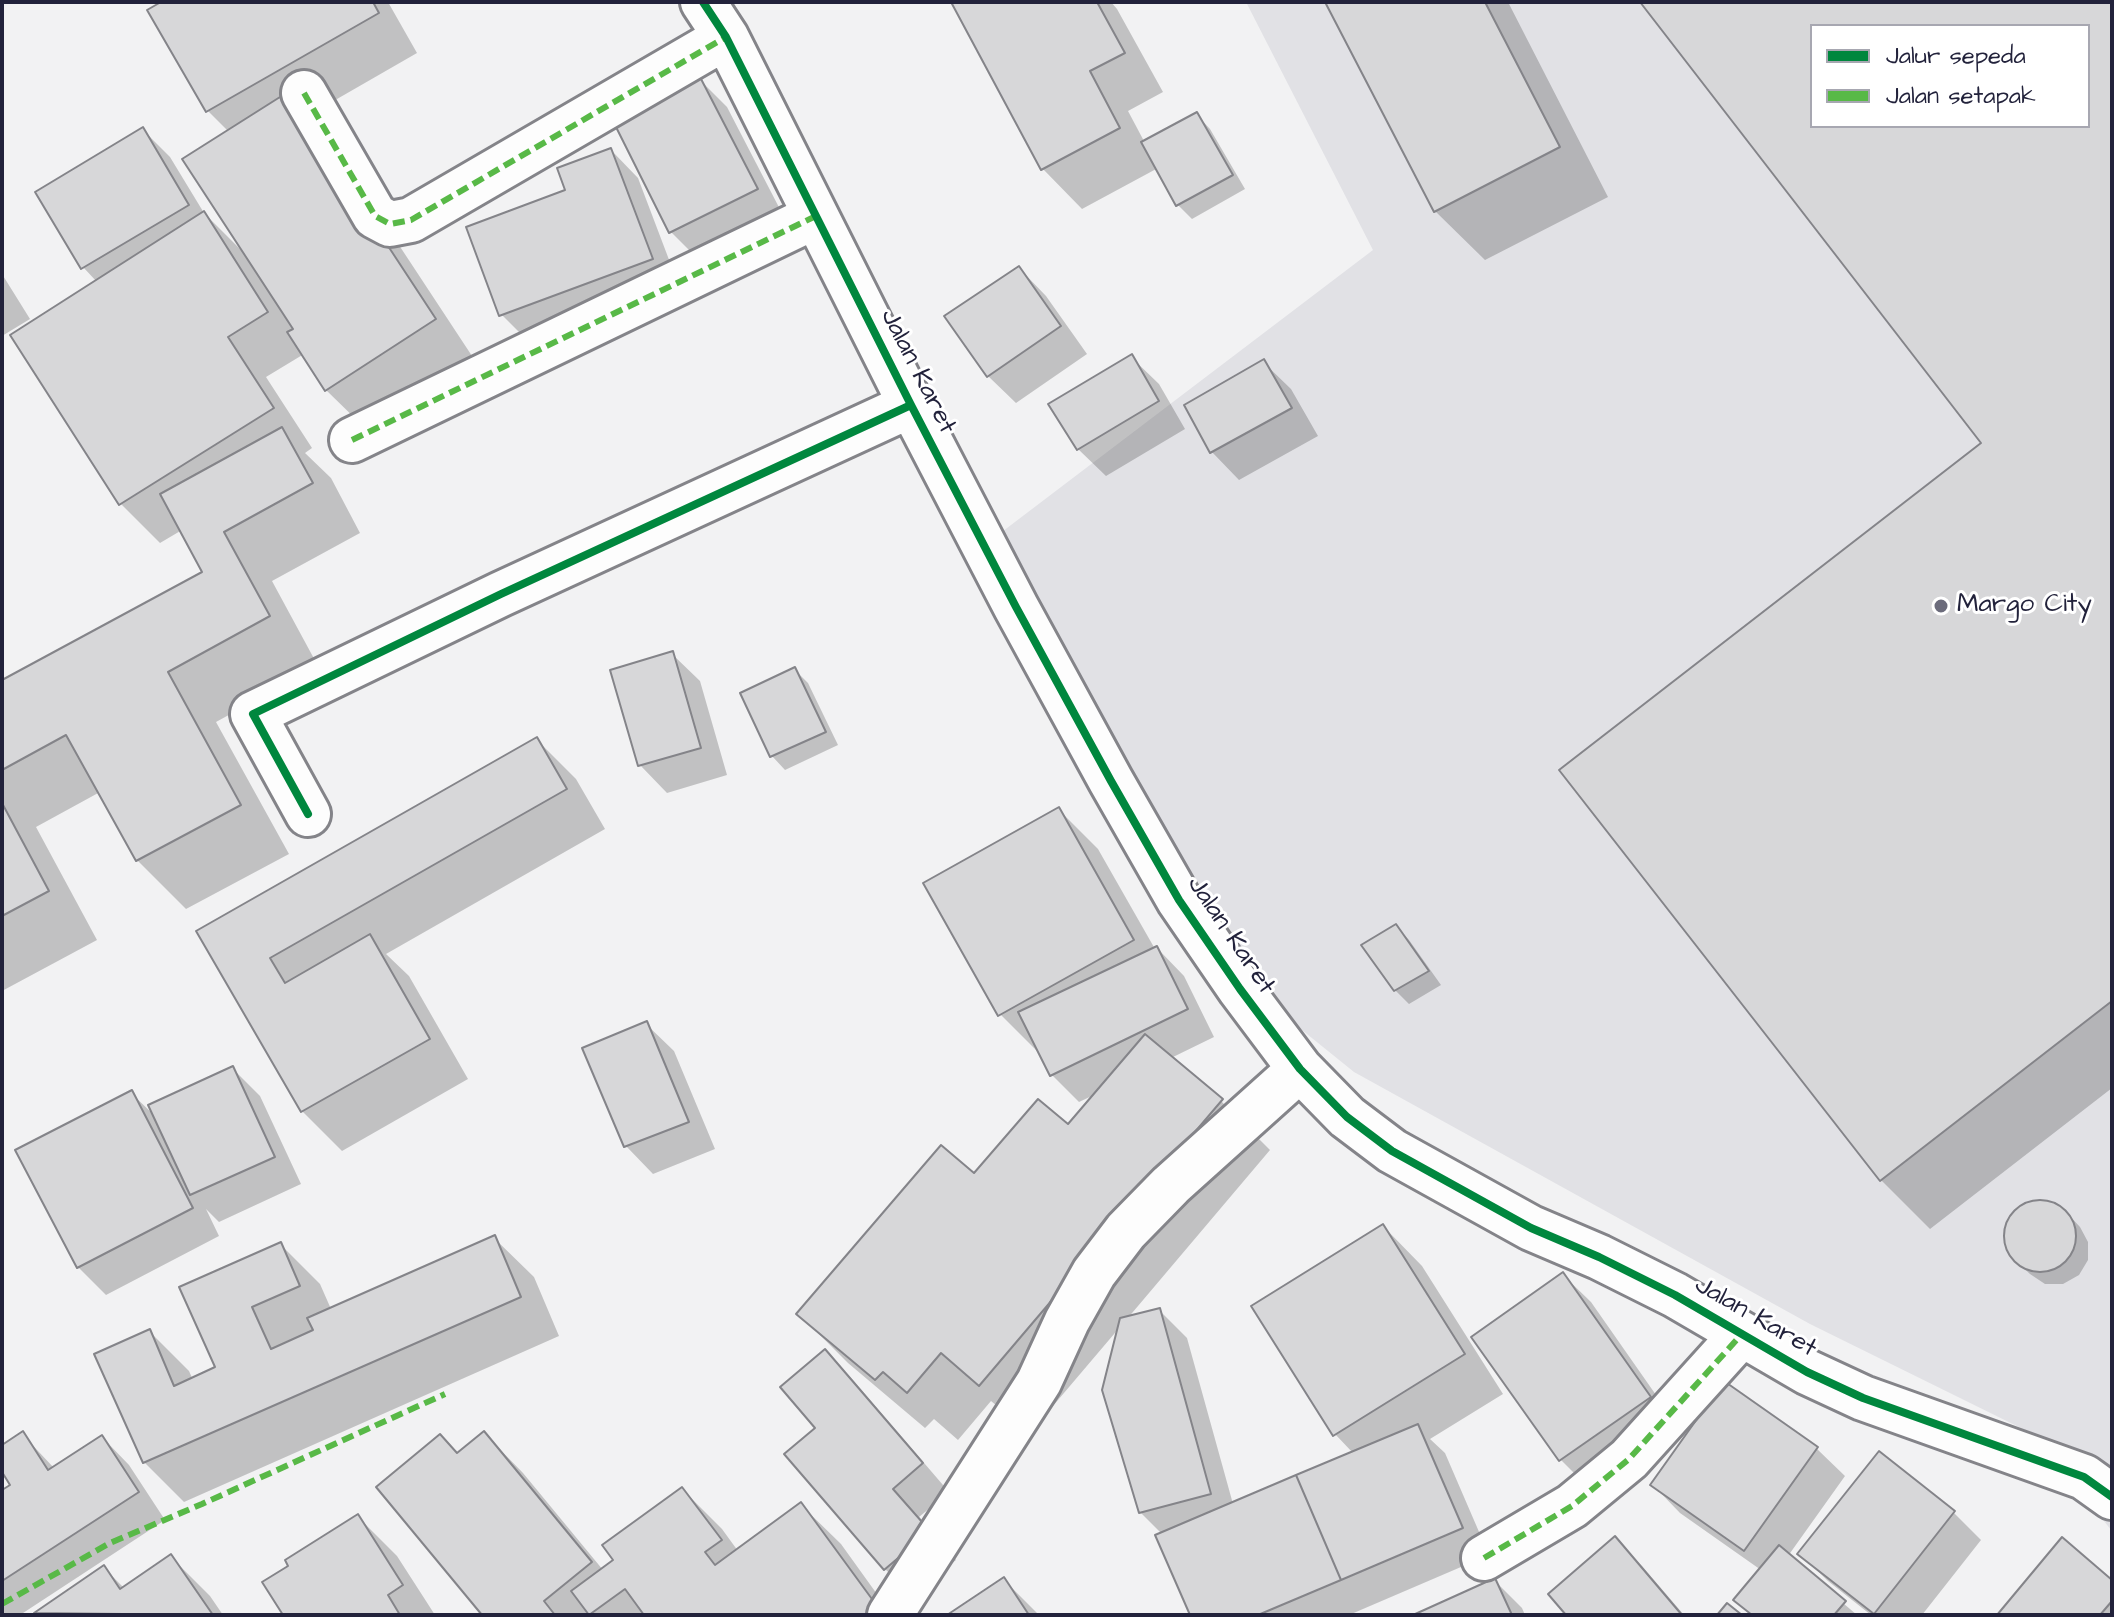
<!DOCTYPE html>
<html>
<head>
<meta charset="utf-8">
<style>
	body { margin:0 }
	#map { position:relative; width:2114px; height:1617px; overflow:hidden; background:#f2f2f3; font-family:"Architects Daughter",sans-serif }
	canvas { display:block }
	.frame { position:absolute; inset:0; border:4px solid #22223b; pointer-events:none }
	.legend { position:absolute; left:1810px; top:24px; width:280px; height:104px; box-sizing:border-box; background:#fff; border:2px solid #a7a7b1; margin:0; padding:10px 14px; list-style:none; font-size:24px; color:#22223b }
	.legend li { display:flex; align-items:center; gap:16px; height:40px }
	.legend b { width:40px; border:2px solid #a7a7b1 }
</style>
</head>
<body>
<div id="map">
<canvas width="2114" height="1617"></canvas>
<div class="frame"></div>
<ul class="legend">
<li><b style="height:10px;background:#00873e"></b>Jalur sepeda</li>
<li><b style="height:10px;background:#58b947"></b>Jalan setapak</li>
</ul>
</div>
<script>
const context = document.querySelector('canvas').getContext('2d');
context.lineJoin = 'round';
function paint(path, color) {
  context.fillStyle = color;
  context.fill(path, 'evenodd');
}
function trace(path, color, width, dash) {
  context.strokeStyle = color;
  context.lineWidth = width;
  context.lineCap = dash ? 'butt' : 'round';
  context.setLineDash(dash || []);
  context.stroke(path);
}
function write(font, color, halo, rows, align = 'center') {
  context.font = font + ' "Architects Daughter",sans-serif';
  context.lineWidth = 6;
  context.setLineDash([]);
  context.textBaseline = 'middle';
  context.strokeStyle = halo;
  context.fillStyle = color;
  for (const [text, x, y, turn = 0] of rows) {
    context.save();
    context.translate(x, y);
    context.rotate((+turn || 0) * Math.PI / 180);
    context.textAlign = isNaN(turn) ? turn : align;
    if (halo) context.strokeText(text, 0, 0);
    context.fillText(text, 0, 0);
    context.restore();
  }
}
paint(new Path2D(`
	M 1246,2 L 2112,2 L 2112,1531 L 2033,1434 L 1810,1324 L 1354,1072 L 1167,921 L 986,544 L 1373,250 ZM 1812,26 L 2088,26 L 2088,126 L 1812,126 Z`), '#e1e1e5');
paint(new Path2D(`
	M 165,2 L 388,2 L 417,53 L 304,118 L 339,154 L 474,359 L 366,429 L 326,390 L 304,354 L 266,377 L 312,448 L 305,453 L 331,478 L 360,533 L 272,581 L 318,666 L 216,722 L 289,854 L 186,909 L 137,860 L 100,792 L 36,827 L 97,940 L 2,991 L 2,683 L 205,573 L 182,530 L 160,543 L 121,504 L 97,282 L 83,267 L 143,130 L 170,157 L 204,213 L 245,254 L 229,132 L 208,111 Z
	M 954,2 L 1111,2 L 1117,9 L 1163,92 L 1128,111 L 1145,143 L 1197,115 L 1210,129 L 1245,189 L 1192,219 L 1178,205 L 1158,168 L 1082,209 L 1043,169 Z
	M 1328,2 L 1508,2 L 1608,197 L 1485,260 L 1435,211 Z
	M 1642,2 L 2112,2 L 2112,1088 L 1930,1229 L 1881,1180 L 1984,443 ZM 1812,26 L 2088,26 L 2088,126 L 1812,126 Z
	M 699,79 L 727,107 L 784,217 L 699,260 L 671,232 L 616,122 Z
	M 611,150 L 638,178 L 679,286 L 529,342 L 501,314 L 568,192 Z
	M 1019,268 L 1046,296 L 1087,354 L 1016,403 L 988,376 Z
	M 2,274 L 30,319 L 2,336 Z
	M 1131,357 L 1159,384 L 1185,429 L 1106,476 L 1078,449 Z
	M 1263,362 L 1291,389 L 1318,436 L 1239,480 L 1212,452 Z
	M 672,654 L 700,681 L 727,775 L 667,793 L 640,765 Z
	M 794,669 L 808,683 L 838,745 L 785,770 L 772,756 Z
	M 536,739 L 576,779 L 605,829 L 386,954 L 409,976 L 468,1079 L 342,1151 L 302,1111 L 199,932 Z
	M 1058,809 L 1098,849 L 1155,949 L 1157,948 L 1184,976 L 1214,1037 L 1171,1058 L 1221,1101 L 1270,1150 L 1127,1319 L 1159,1310 L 1187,1338 L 1233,1504 L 1353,1453 L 1335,1434 L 1383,1226 L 1422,1266 L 1503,1394 L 1430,1439 L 1445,1453 L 1489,1555 L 1349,1615 L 1192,1615 L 1162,1534 L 1140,1512 L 1120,1327 L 1030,1433 L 991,1401 L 958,1440 L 934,1419 L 925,1428 L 848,1363 L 799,1314 L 975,1176 L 1068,1127 L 1096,1094 L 1079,1102 L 1052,1075 L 1040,1054 L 1000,1014 Z
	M 1396,926 L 1409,940 L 1441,985 L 1409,1004 L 1395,990 Z
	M 646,1024 L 674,1051 L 715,1149 L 653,1174 L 626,1146 Z
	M 233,1069 L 260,1096 L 301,1184 L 219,1222 L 206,1209 L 219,1236 L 106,1295 L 78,1267 L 131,1093 L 155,1116 Z
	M 2032,1202 L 2050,1203 L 2066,1212 L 2080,1227 L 2088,1242 L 2088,1260 L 2079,1275 L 2063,1284 L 2045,1284 L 2030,1274 L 2015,1260 L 2006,1243 L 2007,1226 L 2016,1211 Z
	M 494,1238 L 534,1277 L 559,1336 L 184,1502 L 144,1462 L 149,1331 L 189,1371 L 193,1380 L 217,1368 L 280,1244 L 320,1284 L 331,1309 Z
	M 1563,1275 L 1591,1302 L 1677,1425 L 1588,1487 L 1561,1460 L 1474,1338 Z
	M 825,1351 L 852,1379 L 949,1492 L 919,1517 L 956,1560 L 913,1596 L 885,1569 L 787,1454 L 818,1428 Z
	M 1724,1383 L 1817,1449 L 1845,1476 L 1788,1556 L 1857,1615 L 1752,1615 L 1736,1599 L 1761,1570 L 1680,1513 L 1653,1485 Z
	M 484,1433 L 523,1473 L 603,1570 L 615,1561 L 682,1489 L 722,1529 L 738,1551 L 801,1505 L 841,1544 L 892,1615 L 485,1615 L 458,1455 Z
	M 22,1434 L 54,1468 L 102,1437 L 129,1465 L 165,1520 L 20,1615 L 2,1615 L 2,1493 L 13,1486 L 2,1468 L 2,1447 Z
	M 1879,1454 L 1954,1513 L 1981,1540 L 1922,1615 L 1871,1615 L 1828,1581 L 1800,1554 Z
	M 358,1517 L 397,1556 L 435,1615 L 285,1615 Z
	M 1615,1539 L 1642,1566 L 1684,1615 L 1569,1615 Z
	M 171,1557 L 210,1596 L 223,1615 L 37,1614 L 104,1568 L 125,1589 Z
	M 1004,1580 L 1039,1615 L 951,1615 Z
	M 1494,1580 L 1522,1608 L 1525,1615 L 1419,1615 Z
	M 2112,1582 L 2112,1615 L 2000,1615 Z`), '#0003');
const building = new Path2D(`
	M 161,2 L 373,2 L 379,13 L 206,112 L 147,10 Z
	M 951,2 L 1097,2 L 1125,53 L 1090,71 L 1120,128 L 1041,170 Z
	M 1325,2 L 1485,2 L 1560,147 L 1434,212 Z
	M 1640,2 L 2112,2 L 2112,1001 L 1880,1181 L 1559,770 L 1981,443 ZM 1812,26 L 2088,26 L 2088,126 L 1812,126 Z
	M 700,77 L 758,189 L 669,233 L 613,121 Z
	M 280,97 L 292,116 L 300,112 L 436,319 L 325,391 L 287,332 L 293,329 L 182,159 Z
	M 1197,112 L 1233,175 L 1176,206 L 1141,142 Z
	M 143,127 L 189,205 L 81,269 L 35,192 Z
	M 611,148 L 653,259 L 499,316 L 466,227 L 565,190 L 557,168 Z
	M 204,211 L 268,312 L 228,337 L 274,408 L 119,505 L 10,335 Z
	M 1019,266 L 1061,326 L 987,377 L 944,316 Z
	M 1132,354 L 1159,401 L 1077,450 L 1048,404 Z
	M 1264,359 L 1292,408 L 1210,453 L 1184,405 Z
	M 282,427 L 313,483 L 224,532 L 270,616 L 168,672 L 241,805 L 136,861 L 66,735 L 2,770 L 2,680 L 202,572 L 160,494 Z
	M 673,651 L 701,748 L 638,766 L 610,670 Z
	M 795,667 L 826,732 L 770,757 L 740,693 Z
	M 537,737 L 567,789 L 270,958 L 285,983 L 370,934 L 430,1039 L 301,1112 L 196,931 Z
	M 2,803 L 49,891 L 2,916 Z
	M 1059,807 L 1134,940 L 998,1016 L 923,883 Z
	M 1396,924 L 1429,971 L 1394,991 L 1361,945 Z
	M 1157,946 L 1188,1009 L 1050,1076 L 1018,1012 Z
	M 647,1021 L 689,1122 L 624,1147 L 582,1048 Z
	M 1145,1034 L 1223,1099 L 979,1386 L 941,1353 L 907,1393 L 883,1372 L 875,1380 L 796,1314 L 941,1145 L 974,1173 L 1038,1099 L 1068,1124 Z
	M 233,1066 L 275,1157 L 190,1195 L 148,1105 Z
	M 132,1090 L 193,1208 L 77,1268 L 15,1150 Z
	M2004 1236a36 36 0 1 1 72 0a36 36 0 1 1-72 0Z
	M 1383,1224 L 1465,1354 L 1333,1436 L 1251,1306 Z
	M 495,1235 L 521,1297 L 143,1463 L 94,1354 L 150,1329 L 174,1386 L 215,1367 L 179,1287 L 281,1242 L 300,1286 L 252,1307 L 271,1349 L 313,1330 L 307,1318 Z
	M 1563,1272 L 1651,1397 L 1559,1461 L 1471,1337 Z
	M 1160,1308 L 1211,1494 L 1139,1513 L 1102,1390 L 1120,1318 Z
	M 825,1349 L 923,1463 L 893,1489 L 930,1531 L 884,1570 L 784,1454 L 815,1428 L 780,1387 Z
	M 1724,1381 L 1818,1447 L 1744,1551 L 1650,1485 Z
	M 1418,1424 L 1463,1528 L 1341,1580 L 1296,1475 Z
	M 23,1431 L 48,1470 L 102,1435 L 139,1492 L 2,1581 L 2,1490 L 10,1485 L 2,1472 L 2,1445 Z
	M 484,1431 L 592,1562 L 544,1601 L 555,1615 L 482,1615 L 376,1487 L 440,1434 L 457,1453 Z
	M 1879,1451 L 1955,1511 L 1874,1614 L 1797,1554 Z
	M 1296,1475 L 1341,1580 L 1258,1615 L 1190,1615 L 1155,1535 Z
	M 682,1487 L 722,1540 L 705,1552 L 715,1565 L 801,1502 L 880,1610 L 873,1615 L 644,1615 L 625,1589 L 589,1615 L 571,1591 L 613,1560 L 602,1545 Z
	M 358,1514 L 403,1585 L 388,1595 L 400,1615 L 283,1615 L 262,1582 L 288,1566 L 285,1560 Z
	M 1615,1536 L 1682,1615 L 1566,1615 L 1548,1594 Z
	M 2062,1537 L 2112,1580 L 2112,1601 L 2100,1615 L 1997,1615 Z
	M 1779,1545 L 1846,1601 L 1834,1615 L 1752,1615 L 1733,1600 Z
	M 171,1554 L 213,1615 L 34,1613 L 104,1565 L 120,1589 Z
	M 1004,1577 L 1029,1615 L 947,1615 Z
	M 1495,1578 L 1512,1615 L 1413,1615 Z
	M 1727,1603 L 1742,1615 L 1717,1615 Z`);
paint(building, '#d7d7d9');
trace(building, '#848489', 2);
const minor = new Path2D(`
	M 703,2 L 726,37 L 911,405 L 1016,607 L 1111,781 L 1179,900 L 1240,989 L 1300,1069 L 1347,1117 L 1392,1151 L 1531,1228 L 1599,1257 L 1675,1295 L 1807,1372 L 1863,1398 L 2084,1477 L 2112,1497
	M 304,93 L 375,216 L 390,224 L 411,220 L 726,37
	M 352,440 L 816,216
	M 308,814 L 253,714 L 501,594 L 911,405
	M 1484,1558 L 1572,1506 L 1629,1459 L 1741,1335
	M 890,1615 L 1039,1382 L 1067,1321 L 1094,1273 L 1126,1231 L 1171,1185 L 1300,1069`);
trace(minor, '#848489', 50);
trace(minor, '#fdfdfd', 44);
trace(new Path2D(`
	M 304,93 L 375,216 L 390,224 L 411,220 L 726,37
	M 352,440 L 816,216
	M 1484,1558 L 1572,1506 L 1629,1459 L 1741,1335
	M 2,1604 L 110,1543 L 202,1504 L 445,1394`), '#58b947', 6, [12, 6]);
trace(new Path2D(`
	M 703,2 L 726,37 L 911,405 L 1016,607 L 1111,781 L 1179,900 L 1240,989 L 1300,1069 L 1347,1117 L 1392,1151 L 1531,1228 L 1599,1257 L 1675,1295 L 1807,1372 L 1863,1398 L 2084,1477 L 2112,1497
	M 308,814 L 253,714 L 501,594 L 911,405`), '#00873e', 8);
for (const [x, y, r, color] of [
	[1941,606,8,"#6b6b7b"]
]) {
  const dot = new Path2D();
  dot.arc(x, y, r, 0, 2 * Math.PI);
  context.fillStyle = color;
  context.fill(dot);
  trace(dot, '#fff', 3);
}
write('26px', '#22223b', '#fff', [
	["Jalan Karet",917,372,63],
	["Jalan Karet",1230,936,56],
	["Jalan Karet",1755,1318,30]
]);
write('26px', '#22223b', '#fff', [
	["Margo City",1957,606]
], 'left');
</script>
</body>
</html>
